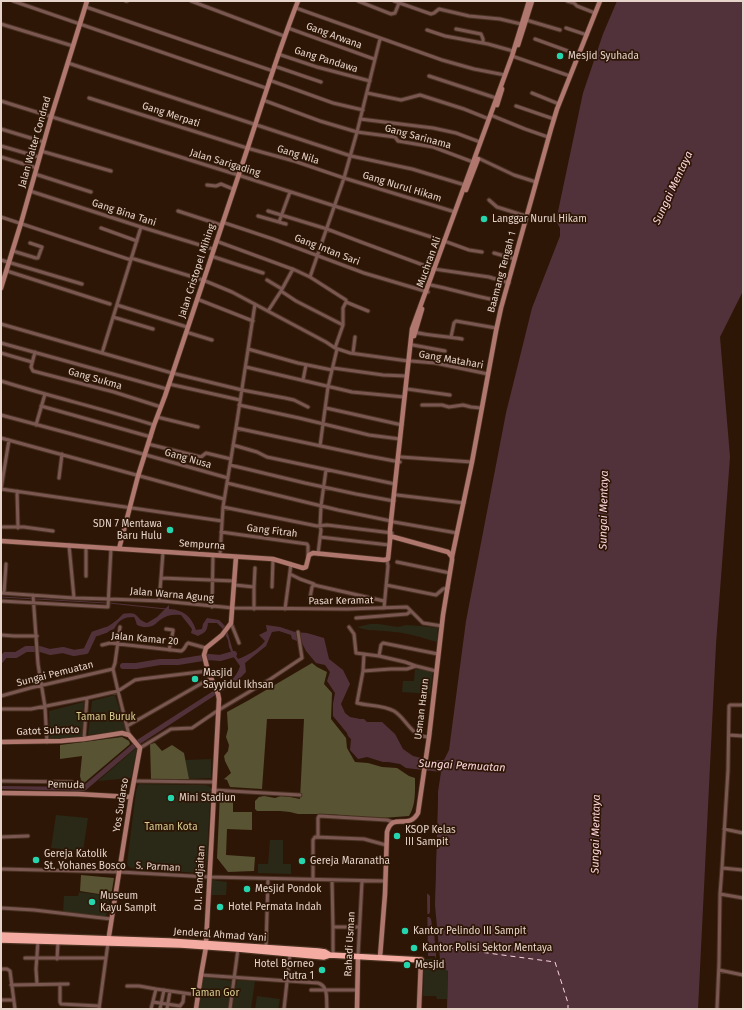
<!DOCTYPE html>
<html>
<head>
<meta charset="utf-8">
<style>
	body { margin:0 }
	#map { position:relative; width:744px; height:1010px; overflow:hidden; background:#2e1606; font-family:"Fira Sans",sans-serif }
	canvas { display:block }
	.frame { position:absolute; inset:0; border:2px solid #e6d4ca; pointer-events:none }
</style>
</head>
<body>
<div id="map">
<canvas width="744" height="1010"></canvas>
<div class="frame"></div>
</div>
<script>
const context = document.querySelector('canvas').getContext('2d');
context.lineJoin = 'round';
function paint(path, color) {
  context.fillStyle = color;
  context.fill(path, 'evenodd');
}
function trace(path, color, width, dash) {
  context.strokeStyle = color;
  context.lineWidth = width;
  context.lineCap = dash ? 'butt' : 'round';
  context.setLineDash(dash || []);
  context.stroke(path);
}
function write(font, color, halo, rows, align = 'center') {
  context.font = font + ' "Fira Sans",sans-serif';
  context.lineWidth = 3.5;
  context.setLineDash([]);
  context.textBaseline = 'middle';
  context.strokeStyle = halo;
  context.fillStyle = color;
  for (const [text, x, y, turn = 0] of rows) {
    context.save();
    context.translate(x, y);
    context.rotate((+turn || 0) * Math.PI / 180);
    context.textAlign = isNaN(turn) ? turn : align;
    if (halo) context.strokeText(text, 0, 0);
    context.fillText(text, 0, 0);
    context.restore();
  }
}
paint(new Path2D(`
	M 370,624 L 379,624 L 398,627 L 406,625 L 421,626 L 438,628 L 437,642 C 423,638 408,633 394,632 C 381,630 368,632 357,627 Z
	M 415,669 L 433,671 L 430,694 L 402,692 L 403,681 L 414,681 Z
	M 115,695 L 126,730 L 88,735 L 92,701 Z
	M 84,702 L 82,737 L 50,740 L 49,711 Z
	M 136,748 L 137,749 L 131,778 L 98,781 Z
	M 211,759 L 211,778 L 189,779 L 185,760 Z
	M 140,784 L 205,785 L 209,786 L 211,788 L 206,870 L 200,873 L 134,869 C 130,868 128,867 127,863 L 136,791 L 138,785 Z
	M 56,815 L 88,818 L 83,851 L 51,848 Z
	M 270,840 L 283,840 L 283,864 L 291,864 L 291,874 L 258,873 L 258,864 L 268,864 Z
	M 212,880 L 227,882 L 226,895 L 211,895 Z
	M 79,892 L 110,896 L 106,917 L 63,912 L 64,896 L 78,896 Z
	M 424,959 C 430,959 443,956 446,964 C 446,965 446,969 446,970 L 448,971 L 447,999 L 437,999 L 436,996 L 423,996 Z
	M 202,977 L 233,981 L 228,1009 L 198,1009 Z
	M 237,980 L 255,981 L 251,1009 L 232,1009 Z
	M 257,996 L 280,999 L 278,1009 L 255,1009 Z`), '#2a2816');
paint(new Path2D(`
	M 312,663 L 317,667 L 327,672 L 324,684 L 332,693 L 331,719 L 346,738 L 347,748 L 355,762 L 368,763 L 382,767 L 397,768 L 409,776 L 415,778 C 415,791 416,805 409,816 L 382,818 L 362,817 L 328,814 L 298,814 L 290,812 L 280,811 L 257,811 L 255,809 L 255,801 L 259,797 L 264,796 L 275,798 L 281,796 L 290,797 L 300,799 L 304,719 L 267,719 L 262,789 L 230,787 L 227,780 L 224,779 L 231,773 L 225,761 L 224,756 L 228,751 L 229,745 L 226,737 L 228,729 L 227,712 L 249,700 Z
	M 122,737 L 129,741 L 130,744 L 84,783 L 81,780 L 80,776 L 82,756 L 60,759 L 60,745 Z
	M 155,743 L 162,751 L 172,745 L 184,753 L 189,779 L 151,779 L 150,744 Z
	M 220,794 L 233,795 L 233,812 L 252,812 L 252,830 L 227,829 L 226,855 L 255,857 L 254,871 L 228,872 L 217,858 Z
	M 81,875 L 114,878 L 111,896 L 80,891 Z`), '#585333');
paint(new Path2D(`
	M 617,1 L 743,1 L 743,291 L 720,337 L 730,457 L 716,644 L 698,1009 L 447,1009 L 448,971 L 446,970 L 446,963 L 442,959 L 436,959 L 435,956 L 428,956 L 427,893 L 435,891 L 438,792 L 441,772 L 406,768 L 400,764 L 388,762 L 383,762 L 367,757 L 358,759 L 350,750 L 351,739 L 348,736 L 347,733 L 333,716 L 333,704 L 335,693 L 327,681 L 330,672 L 325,665 L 316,663 L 306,651 L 302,643 L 292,639 L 291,635 L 279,631 L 272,632 L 266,646 L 245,663 L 246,672 L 233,685 L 220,692 L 140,744 L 86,790 L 84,791 L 1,789 L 1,786 L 82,787 L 137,740 L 218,688 C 229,682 236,679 240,666 L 233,656 L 229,647 L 228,640 L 222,628 L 217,623 L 208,623 C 207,631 206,632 198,636 L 191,633 L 192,629 L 181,615 C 173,614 166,615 160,620 C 157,622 155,625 152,626 C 147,628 141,627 137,625 L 135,619 L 134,617 C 123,617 119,620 114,629 L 101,634 L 99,636 L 98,631 C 108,627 116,622 123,614 C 141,611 134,619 147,623 L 157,617 L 169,605 L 169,609 C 184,610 191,616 196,630 L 202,629 L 203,624 L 207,618 L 219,620 L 226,627 L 233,651 L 238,659 C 247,656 259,649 265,641 L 259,635 L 267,631 L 266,625 L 280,627 L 295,632 L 307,633 L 324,638 L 329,659 L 343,670 L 350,684 L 341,704 L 345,713 L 350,717 L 360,719 L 364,719 L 367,722 L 382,722 L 395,734 L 403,749 L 413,756 L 429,760 L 444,760 L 449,750 L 466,621 L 506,413 L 532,308 L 560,236 L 560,228 L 556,221 L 583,93 L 603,34 Z`), '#52323a');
paint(new Path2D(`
	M 436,792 L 438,792 L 435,905 L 440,959 L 436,959 L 436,951 L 433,949 L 426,949 L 426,947 L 433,946 L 435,943 L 434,933 L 430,931 L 426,931 L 426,928 L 430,928 L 432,926 L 431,919 L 429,917 L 426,917 L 426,914 L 429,914 L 430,912 L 430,896 L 428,894 L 425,893 L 426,892 L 433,889 Z`), '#2e1606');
trace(new Path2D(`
	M 237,316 L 250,322 L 248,340
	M 1,597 L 106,603
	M 109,603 L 166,609`), '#52323a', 1);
trace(new Path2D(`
	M 1,660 L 5,655 L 16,655 L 26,649 L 40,649 L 50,652 L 63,650 L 74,653 L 86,651 L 94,634 L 106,630
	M 123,666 L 136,666 L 160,662 L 178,662 L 209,657 L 220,658 L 234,654`), '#52323a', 6);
trace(new Path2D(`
	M 439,947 L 450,948 L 555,962 L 568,1003 L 568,1009`), '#fdd4dd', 1, [5, 4]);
const street = new Path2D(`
	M 13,1 L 266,88
	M 126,1 L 127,1
	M 191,1 L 284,36
	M 358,1 L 391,14 L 395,13 L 399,3
	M 394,1 L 431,14 L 434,13 L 439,9 L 469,16 L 500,19 L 521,24
	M 567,1 L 574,3 L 577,6 L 595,13
	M 86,7 L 273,71
	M 296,8 L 442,60 L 474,69 L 505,75
	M 526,20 L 560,30
	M 1,24 L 73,46
	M 288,28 L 374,59
	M 566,28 L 587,35
	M 456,29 L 481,34 L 483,39 L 483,43
	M 427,30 L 445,36 L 488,44 L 513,51
	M 535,39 L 579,55
	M 278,54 L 317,67 L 370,81
	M 512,56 L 570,76
	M 68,63 L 351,156 L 412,169 L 465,185
	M 274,66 L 321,82
	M 429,76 L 496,98
	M 269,80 L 333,103 L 363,110
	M 367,93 L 401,100 L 420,95 L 464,109 L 489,119
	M 532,93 L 559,104
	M 89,98 L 247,148 L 294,161 L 344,178 L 455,212
	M 263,100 L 320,121 L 357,132 L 380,39
	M 1,101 L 238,175 L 447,242 L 469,250 L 482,252
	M 516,106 L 554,119
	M 493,116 L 525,129 L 548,137
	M 360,119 L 433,128 L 456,133 L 480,142
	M 1,129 L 44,142
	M 1,146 L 39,157
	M 41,151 L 111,171
	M 1,157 L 37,168
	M 478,158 L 514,175 L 536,182
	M 35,174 L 91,192
	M 207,185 L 216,186 L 221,184 L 233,189
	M 30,191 L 141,227 L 213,249
	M 489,200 L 497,207 L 526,216
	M 178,211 L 221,225
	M 268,211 L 327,229 L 361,242 L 434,269 L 489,277 L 509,283
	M 258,216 L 286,224
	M 1,217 L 131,260
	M 222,222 L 273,239 L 364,273 L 428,292
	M 279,222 L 290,192
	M 101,228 L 137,241
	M 216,241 L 295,270 L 310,277 L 346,300 L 346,302 L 343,308 L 343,325 L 335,348
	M 13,251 L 36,258 L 38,258 L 42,247 L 30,243
	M 494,253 L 515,259
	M 211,256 L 263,273
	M 131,258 L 203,280 L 232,292 L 326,342 L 335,348 L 350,353 L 408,361
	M 1,260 L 82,284
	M 7,271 L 110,304
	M 310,277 L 344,178 L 357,132 L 395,137 L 398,141 L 433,147 L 473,162
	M 267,280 L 282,289
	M 431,285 C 451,289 470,295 490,299
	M 281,291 L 296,301 L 343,325
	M 197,299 L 253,321
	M 346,302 L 368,311
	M 117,305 L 187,327
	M 268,311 L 281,291 L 293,269
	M 113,317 L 153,329
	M 1,324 L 172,373 L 242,390 L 285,398 L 294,400 L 308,407
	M 186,332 L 212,340
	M 414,332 C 430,336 446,336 462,339
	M 451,337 L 454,323 L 456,321 L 496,328
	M 1,343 L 167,389
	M 413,345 L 445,351
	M 248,349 L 298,363 L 332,370
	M 35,352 L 31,367 L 33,371 L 114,392 L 161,407
	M 1,353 L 32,362
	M 102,353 L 141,227
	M 353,353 L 355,337
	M 411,361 L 435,363 L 488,374
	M 246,367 L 352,392 L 404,397
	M 333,368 L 383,375 L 406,376
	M 303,380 L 306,365
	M 1,381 C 52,397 104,409 154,425
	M 169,384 L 240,400
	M 407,389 L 450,395
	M 239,405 L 299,418 L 369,435 L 400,439
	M 422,405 L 442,405 L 449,407 L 463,405 L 471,407 L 481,408
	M 41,406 L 151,437
	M 326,408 L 402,425
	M 1,415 L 68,433 L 228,478
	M 157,417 L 198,427
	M 36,425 L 45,394
	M 236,428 L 368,456 L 400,462
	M 1,438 L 224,499
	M 148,444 L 201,457 L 206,453 L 231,459
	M 233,445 L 257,452 L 267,457 L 395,484
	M 320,446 L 328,387 L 337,349
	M 401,457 L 472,462
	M 230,465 L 305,483 L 356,494 L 394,501
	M 59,478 L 62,454
	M 227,483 L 338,510 L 391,521
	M 1,489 L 222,521
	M 1,489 L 9,440
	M 17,491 L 18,528
	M 397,495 L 464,503
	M 223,507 L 317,526 L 327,525 L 392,533
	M 394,522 L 457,533
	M 3,527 L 24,527 L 53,531
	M 221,532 L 307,544 L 308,546 L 308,556
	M 320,537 L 389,545
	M 69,545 L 74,598
	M 163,552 L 161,578 L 235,581
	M 318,554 L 321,530 L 320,526 L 321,506 L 326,470
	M 220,555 L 223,507 L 236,428 L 255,304
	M 397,562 L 450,573
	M 290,574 L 300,579 L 314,584
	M 86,576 L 86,547
	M 235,585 L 254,587 L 255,568
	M 386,585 L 436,595 L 443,589 L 448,588
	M 272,587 L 273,559
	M 1,593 L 74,598 L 109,599 L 162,601 L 233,608 L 347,609 L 407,607 L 423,623 L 442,626
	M 4,593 L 6,564
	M 33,595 L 38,664 L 45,707 L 47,742
	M 310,598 L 312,587 L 314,585 L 384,601
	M 1,601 L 108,607 L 111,548
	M 159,601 L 161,578
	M 212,607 L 213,555
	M 384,608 L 388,566 L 387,560
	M 254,609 L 254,587
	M 285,609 L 291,564
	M 356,618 L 407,614 L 411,611
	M 231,623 L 239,643
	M 349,627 L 354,634 L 356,653 L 379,656 L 405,662 L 416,666 L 436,671
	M 166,629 L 173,630 L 173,631 L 169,650
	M 1,635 L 14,636 L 37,636
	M 102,645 L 110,643 L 181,651 C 185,650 185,645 188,643 L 206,648
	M 364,654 L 363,671 L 357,703 C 369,706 383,705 394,711 C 404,717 409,730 419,735 C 422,736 426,737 429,737
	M 379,656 L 381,645 L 383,643 L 438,654
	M 113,669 L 118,691 L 129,735
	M 113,669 L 115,663 L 120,627
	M 363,671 L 391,669 L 407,669 L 416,666
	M 1,696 L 30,688 L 113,669
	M 1,709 L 31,709 L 87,698 L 118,691 L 135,680 L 141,679 L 208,671
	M 127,726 L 211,678
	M 729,735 L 743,736
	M 84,739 L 87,698
	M 140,748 L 171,729 L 192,728 L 195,726 L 217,711 L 269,680 L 302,658 L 298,632
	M 1,781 L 72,782
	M 134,781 L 214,782
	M 213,790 L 300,795
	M 724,829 L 743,833
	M 1,837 L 28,836
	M 318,837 L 318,818 L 319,816 L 387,820 L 393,822
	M 722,868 L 743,870
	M 1,869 L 120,872 L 209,877 L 385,881
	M 313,879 L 313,840 L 315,837 L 364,839 L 386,845
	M 332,880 L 333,927 L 333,955
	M 720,894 L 743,898
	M 1,908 L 34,910 L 111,919
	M 333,927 L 359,927
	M 266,948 L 268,879
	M 358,956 L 362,881
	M 25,958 L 106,958
	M 57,959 L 58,942
	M 1,969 L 7,969 L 10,971 L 15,1009
	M 719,970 L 743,975
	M 201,975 L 318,983 C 329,986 326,1000 327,1009
	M 37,984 L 36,969 L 38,941
	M 60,984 L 60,1002 L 61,1004 L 99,1006
	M 11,985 L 68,984
	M 127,986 L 139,986 L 156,989 L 198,995
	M 311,990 L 357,990
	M 1,1000 L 13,1000
	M 153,1002 L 180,1006 L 183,1002 L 184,993
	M 99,1009 L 108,943
	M 151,1009 L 156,989
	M 160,1009 L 164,990
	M 167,1009 L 170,991
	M 230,1009 L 238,949
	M 284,1009 L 290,954
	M 717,1009 L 719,963 L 720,894 L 722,868 L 728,770 L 729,706 L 730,705 L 743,705`);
const secondary = new Path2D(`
	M 518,45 L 532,1
	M 497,105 L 502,89
	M 466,190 L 478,159
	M 1,288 L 21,223 L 51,117 L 87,1
	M 414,336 L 422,309
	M 1,541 L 273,559 L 303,568 L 306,567 L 309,555 L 313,553 L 384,560 L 388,559 L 390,540 L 390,530 L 412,329 L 512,56 L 529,1
	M 119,549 L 138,476 L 154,425 L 165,396 C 192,313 220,230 248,147 C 264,98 279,49 298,1
	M 452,557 L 472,462 L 496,331 L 501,308 L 551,129 L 557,109 L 600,1
	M 1,742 L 61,741 L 84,739 L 122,733 L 129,735 L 140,748 L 131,797 L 108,942
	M 1,793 L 78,794 L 131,797
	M 206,943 L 219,699 L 218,694 L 208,671 L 204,655 L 206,648 L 222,635 L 231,623 L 236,557
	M 380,957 L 385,894 L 387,832 C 393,811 408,831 418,813 L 429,737 L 443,615 L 452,560 L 452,557 L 448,552 L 390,536
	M 196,1009 L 201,975 L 206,947
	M 357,1009 L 358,956
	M 419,1009 L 421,960`);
const highway = new Path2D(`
	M 1,935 L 169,941 L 318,951 L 325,952 L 330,955
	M 1,940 L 181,945 L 238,949 L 324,957 L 330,955 L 421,960`);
trace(street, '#483121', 5);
trace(secondary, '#483121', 6);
trace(highway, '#483121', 8);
trace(street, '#7a5751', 3);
trace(secondary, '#b0776f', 4.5);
trace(highway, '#f4aca2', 5.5);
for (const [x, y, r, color] of [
	[560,56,4,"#24d5ae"],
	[484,219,4,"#24d5ae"],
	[170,530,4,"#24d5ae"],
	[195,679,4,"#24d5ae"],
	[171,798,4,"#24d5ae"],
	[397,836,4,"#24d5ae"],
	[36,860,4,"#24d5ae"],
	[302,861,4,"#24d5ae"],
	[247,889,4,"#24d5ae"],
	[92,902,4,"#24d5ae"],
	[220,907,4,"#24d5ae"],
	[405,931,4,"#24d5ae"],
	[414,948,4,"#24d5ae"],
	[407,965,4,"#24d5ae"],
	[322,970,4,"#24d5ae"]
]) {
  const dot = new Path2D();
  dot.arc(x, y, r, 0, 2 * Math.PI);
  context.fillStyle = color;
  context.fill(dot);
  trace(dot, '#2e1606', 1.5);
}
write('10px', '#e6d4ca', '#2e1606', [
	["Gang Arwana",334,36,20],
	["Gang Pandawa",326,60,17],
	["Gang Merpati",171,115,18],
	["Gang Sarinama",418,137,15],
	["Jalan Walter Condrad",35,142,-74],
	["Gang Nila",298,155,17],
	["Jalan Sarigading",225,163,17],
	["Gang Nurul Hikam",402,187,17],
	["Gang Bina Tani",124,213,18],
	["Gang Intan Sari",327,250,21],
	["Muchran Ali",429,262,-70],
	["Jalan Cristopel Mihing",197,271,-72],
	["Baamang Tengah 1",502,272,-75],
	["Gang Matahari",451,360,10],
	["Gang Sukma",95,379,16],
	["Gang Nusa",188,459,16],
	["Gang Fitrah",272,531,7],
	["Sempurna",202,545,4],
	["Jalan Warna Agung",172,595,5],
	["Pasar Keramat",341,601,-1],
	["Jalan Kamar 20",145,639,5],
	["Sungai Pemuatan",55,674,-14],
	["Usman Harun",422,709,-83],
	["Gatot Subroto",48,731,-2],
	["Pemuda",66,785,1],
	["Yos Sudarso",121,805,-81],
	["S. Parman",158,867,3],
	["D.I. Pandjaitan",200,878,-87],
	["Jenderal Ahmad Yani",220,935,4],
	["Rahadi Usman",350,944,-87]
]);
write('10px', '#e6d4ca', '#2e1606', [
	["Mesjid Syuhada",568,56],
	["Langgar Nurul Hikam",492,219],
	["SDN 7 Mentawa",162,524,"right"],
	["Baru Hulu",162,536,"right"],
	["Masjid",203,673],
	["Sayyidul Ikhsan",203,685],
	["Mini Stadiun",179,798],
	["KSOP Kelas",405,830],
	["III Sampit",405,842],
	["Gereja Katolik",44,854],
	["St. Yohanes Bosco",44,866],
	["Gereja Maranatha",310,861],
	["Mesjid Pondok",255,889],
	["Museum",100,896],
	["Kayu Sampit",100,908],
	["Hotel Permata Indah",228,907],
	["Kantor Pelindo III Sampit",413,931],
	["Kantor Polisi Sektor Mentaya",422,948],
	["Hotel Borneo",314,964,"right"],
	["Putra 1",314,976,"right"],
	["Mesjid",415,965]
], 'left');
write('10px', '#d8cf93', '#2e1606', [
	["Taman Buruk",106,717],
	["Taman Kota",171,827],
	["Taman Gor",215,993]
]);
write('italic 11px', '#fdd4dd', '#2e1606', [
	["Sungai Mentaya",673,188,-65],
	["Sungai Mentaya",604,510,-89],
	["Sungai Pemuatan",462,766,3],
	["Sungai Mentaya",596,834,-89]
]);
</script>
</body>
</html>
